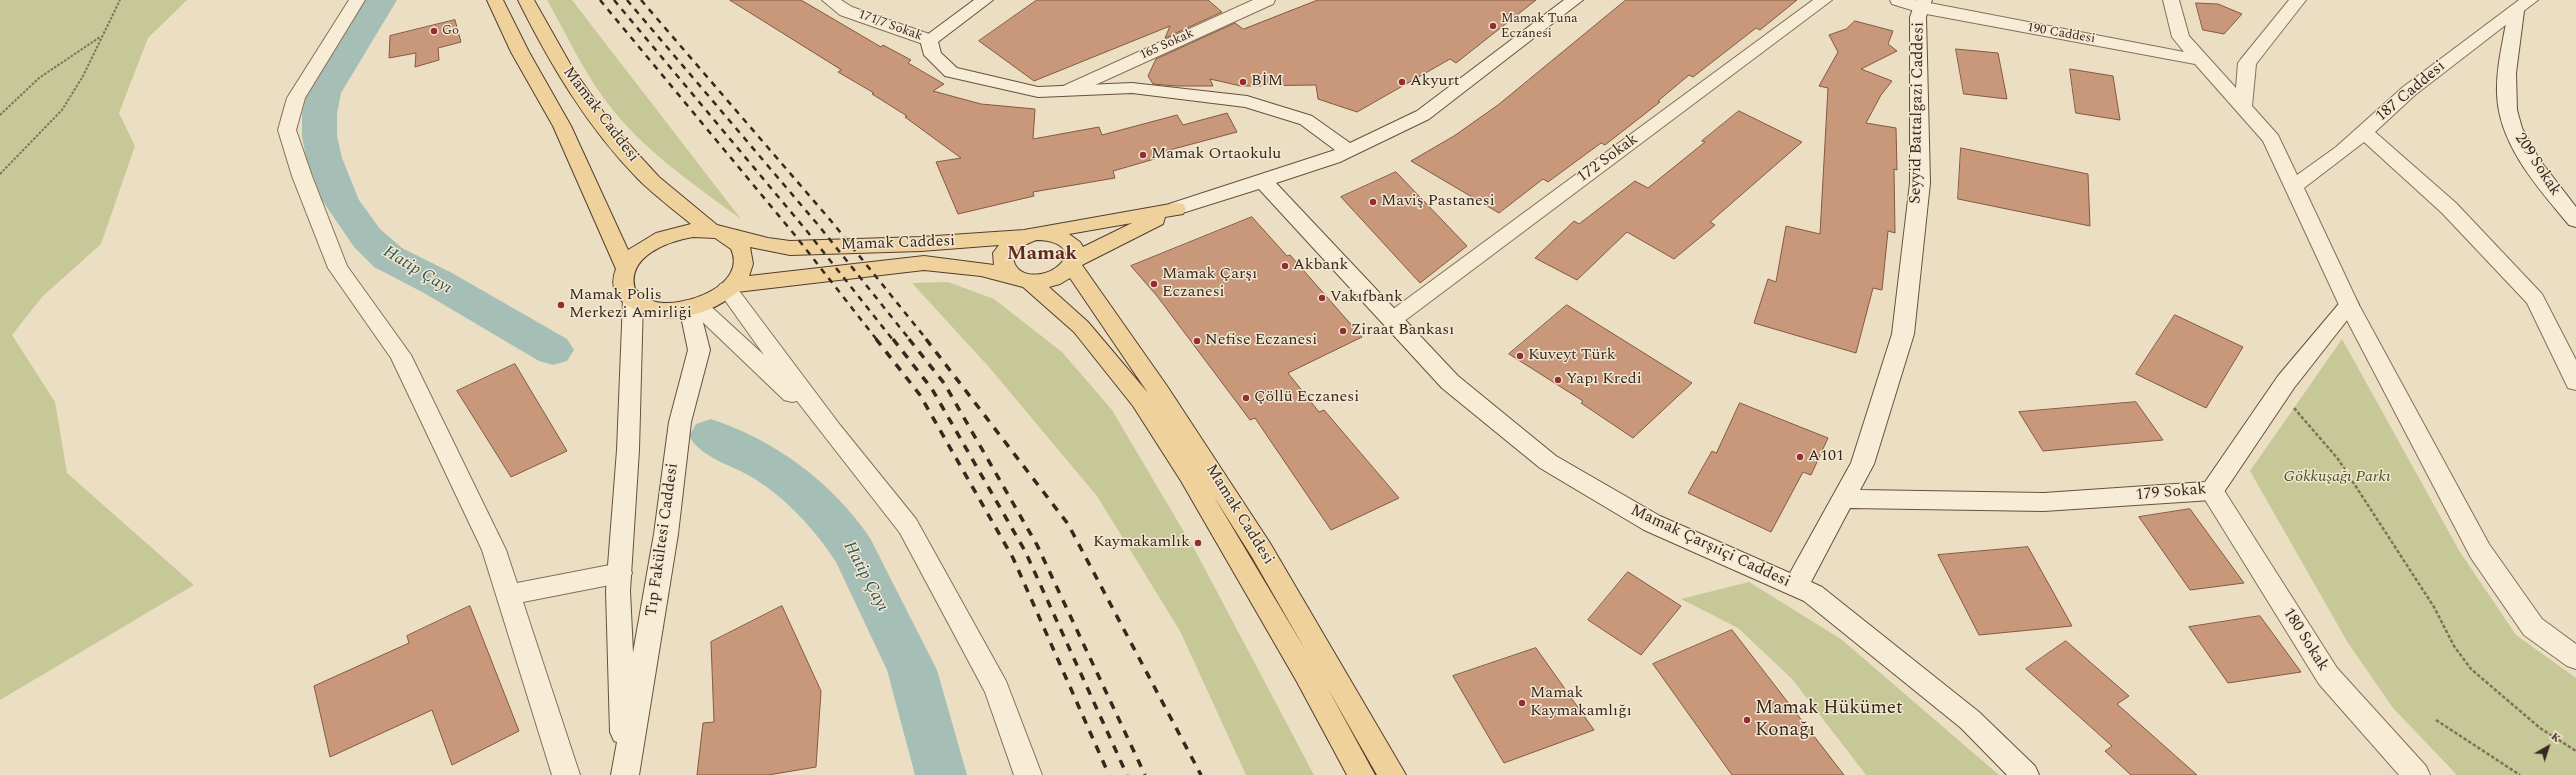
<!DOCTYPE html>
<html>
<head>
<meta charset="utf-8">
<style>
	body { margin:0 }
	#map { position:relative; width:2576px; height:775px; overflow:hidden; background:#ecdec2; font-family:Spectral,serif }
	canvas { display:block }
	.north { position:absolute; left:2528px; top:727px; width:40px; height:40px; -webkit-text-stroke:3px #f4e8d2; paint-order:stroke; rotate:39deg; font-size:11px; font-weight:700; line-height:16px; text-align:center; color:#36281e }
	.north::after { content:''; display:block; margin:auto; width:14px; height:18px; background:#36281e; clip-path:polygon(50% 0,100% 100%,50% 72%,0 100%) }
</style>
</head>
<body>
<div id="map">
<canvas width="2576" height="775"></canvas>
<div class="north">K</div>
</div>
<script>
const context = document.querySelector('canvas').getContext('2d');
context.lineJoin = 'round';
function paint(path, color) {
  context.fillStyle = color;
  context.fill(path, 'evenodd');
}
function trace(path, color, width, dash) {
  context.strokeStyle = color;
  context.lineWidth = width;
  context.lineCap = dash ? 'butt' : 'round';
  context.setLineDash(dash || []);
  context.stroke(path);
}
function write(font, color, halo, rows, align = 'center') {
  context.font = font + ' Spectral,serif';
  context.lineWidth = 3;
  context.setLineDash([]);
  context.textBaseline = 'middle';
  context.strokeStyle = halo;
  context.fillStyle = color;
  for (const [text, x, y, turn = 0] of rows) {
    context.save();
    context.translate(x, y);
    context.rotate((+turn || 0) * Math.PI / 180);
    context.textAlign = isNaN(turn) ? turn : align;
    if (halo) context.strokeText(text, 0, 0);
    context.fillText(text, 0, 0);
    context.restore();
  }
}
paint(new Path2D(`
	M 0,0 L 187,0 L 148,38 L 119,113 L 135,146 L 101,244 L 42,297 L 12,335 L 55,402 L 67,473 L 194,585 L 0,700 Z
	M 547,0 L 572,0 L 741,219 C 689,181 635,145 598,90 C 579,62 564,30 547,0 Z
	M 948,282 L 994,299 L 1062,352 L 1112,410 L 1197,554 L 1314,775 L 1246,775 L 1180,631 L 1097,496 L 988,366 L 912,283 Z
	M 2342,339 L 2460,552 L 2516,635 L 2576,678 L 2576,775 L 2457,775 L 2393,708 L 2348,643 L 2250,471 Z
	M 1749,582 L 1841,639 L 1999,775 L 1866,775 L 1792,679 L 1738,628 L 1681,599 Z`), '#c6c997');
paint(new Path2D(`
	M 365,0 L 397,0 L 341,93 L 337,114 L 337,136 L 342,158 L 359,200 L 380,229 L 402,248 L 452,273 L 567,339 L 574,350 L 567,361 L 553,365 L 539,361 L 424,293 L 374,267 L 354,247 L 322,200 L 306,158 L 302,136 L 302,114 L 307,93 Z
	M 711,419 C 775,440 833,483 870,538 L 937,670 L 967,775 L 915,775 L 887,670 L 836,562 C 816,531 787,499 755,479 C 733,465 702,459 689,436 L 696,424 Z`), '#a5bfb6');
const building = new Path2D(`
	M 730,0 L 801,0 L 881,47 L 883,45 L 911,60 L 908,63 L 944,84 L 933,91 L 981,104 L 1035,109 L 1033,139 L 1099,127 L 1102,135 L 1177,115 L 1183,125 L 1227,113 L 1237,132 L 1162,152 L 1165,156 L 1113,171 L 1115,178 L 1033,192 L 1034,196 L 958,214 L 936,162 L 961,158 L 905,117 L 907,116 L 872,94 L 874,93 L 838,72 L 841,70 Z
	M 1037,0 L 1208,0 L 1222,12 L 1165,38 L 1170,26 L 1034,81 L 979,41 Z
	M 1318,0 L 1536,0 L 1456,63 L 1450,59 L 1357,112 L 1318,99 L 1316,85 L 1241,86 L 1210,79 L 1213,86 L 1176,86 L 1153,84 L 1148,76 L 1156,59 L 1235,23 L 1243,29 Z
	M 1626,0 L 1797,0 L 1760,30 L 1756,28 L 1693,77 L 1689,75 L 1658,101 L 1660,102 L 1605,145 L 1601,143 L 1548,182 L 1543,179 L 1499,213 L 1411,161 L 1454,136 L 1498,105 Z
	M 2196,3 L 2218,4 L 2242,14 L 2224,34 L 2203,30 Z
	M 455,20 L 461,42 L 438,48 L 439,60 L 415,67 L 416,53 L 389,58 L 390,36 Z
	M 1855,21 L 1893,31 L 1888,44 L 1897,51 L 1861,69 L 1892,81 L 1881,95 L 1866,123 L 1896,128 L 1897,170 L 1894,169 L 1895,233 L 1888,231 L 1882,290 L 1873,288 L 1856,353 L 1754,323 L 1768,279 L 1776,282 L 1786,226 L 1820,234 L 1828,88 L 1819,86 L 1838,52 L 1829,35 L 1846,29 Z
	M 1956,49 L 1998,53 L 2007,99 L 1964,94 Z
	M 2070,69 L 2113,76 L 2120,120 L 2076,113 Z
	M 1739,111 L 1802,142 L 1710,222 L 1715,225 L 1674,259 L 1627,232 L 1577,280 L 1535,258 L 1574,221 L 1579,224 L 1635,181 L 1648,188 L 1705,142 L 1702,141 Z
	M 1961,148 L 2088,174 L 2090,226 L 1958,199 Z
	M 1396,172 L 1467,246 L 1420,283 L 1341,197 Z
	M 1252,217 L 1287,256 L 1290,255 L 1362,337 L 1288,373 L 1319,412 L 1324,410 L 1399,498 L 1331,530 L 1255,418 L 1250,420 L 1157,296 L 1131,266 Z
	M 1567,305 L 1692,383 L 1633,438 L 1581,403 L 1583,401 L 1509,354 Z
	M 2175,315 L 2243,347 L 2206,408 L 2136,374 Z
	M 515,364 L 567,451 L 511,477 L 457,391 Z
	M 2136,402 L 2163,440 L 2043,451 L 2019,412 Z
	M 1740,403 L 1828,438 L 1811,475 L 1803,472 L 1771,532 L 1688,493 L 1712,451 L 1716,453 Z
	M 2190,509 L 2244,583 L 2190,590 L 2139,517 Z
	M 2028,547 L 2072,626 L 1979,635 L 1938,555 Z
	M 1628,572 L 1681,606 L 1641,655 L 1588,620 Z
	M 470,606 L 519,731 L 452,765 L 432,710 L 330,757 L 314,686 L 409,643 L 407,636 Z
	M 782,606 L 821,691 L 816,767 L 768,775 L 697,775 L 703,723 L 714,722 L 711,642 Z
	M 2260,616 L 2301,672 L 2228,683 L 2189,627 Z
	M 1732,630 L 1844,775 L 1732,775 L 1653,664 Z
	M 2066,641 L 2129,696 L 2117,704 L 2197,775 L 2131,775 L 2105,751 L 2112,746 L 2026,669 Z
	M 1536,648 L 1594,730 L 1504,763 L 1453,676 Z`);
paint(building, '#c9977a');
trace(building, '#835941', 1);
const street = new Path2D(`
	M 349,0 L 365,0 L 305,98 L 296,130 L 312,176 L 347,266 L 411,355 L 506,550 L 517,583 L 620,563 L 629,566 L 632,573 L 629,580 L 620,583 L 523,602 L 580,775 L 552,775 L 482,550 L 391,358 L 328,268 L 292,176 L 278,130 L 287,98 Z
	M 822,0 L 841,0 L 852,7 L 935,36 L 938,40 L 935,44 L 923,44 L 840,15 Z
	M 1253,0 L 1275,0 L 1273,4 L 1073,95 L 1061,95 L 1058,91 L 1061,87 Z
	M 1813,0 L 1832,0 L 1399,325 L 1392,327 L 1385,325 L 1381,320 L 1385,315 Z
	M 1890,0 L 1914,0 L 2184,52 L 2172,37 L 2163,0 L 2179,0 L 2189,36 L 2236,88 L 2238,63 L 2241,59 L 2289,0 L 2306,0 L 2256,64 L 2252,106 L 2278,135 L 2297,175 L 2336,147 L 2403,87 L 2519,0 L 2538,0 L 2415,95 L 2375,132 L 2456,203 L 2542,294 L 2576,360 L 2576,390 L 2568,388 L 2527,303 L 2442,213 L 2364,142 L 2304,188 L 2359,305 L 2489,544 L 2542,619 L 2576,644 L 2576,669 L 2567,666 L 2524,635 L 2471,558 L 2339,305 L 2263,141 L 2195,64 L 1921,13 L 1892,4 Z
	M 727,282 L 734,284 L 840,425 L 916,519 L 1006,681 L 1042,775 L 1014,775 L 985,692 L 900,533 L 797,401 L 792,402 L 784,400 L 691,311 L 688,306 L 691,301 L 698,299 L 705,301 L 764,355 L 717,289 L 720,284 Z
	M 2212,482 L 2220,484 L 2337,668 L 2426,766 L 2430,775 L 2399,775 L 2319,684 L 2204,498 L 2200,491 L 2204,484 Z`);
const secondary = new Path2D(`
	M 974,0 L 993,0 L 938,42 L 941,53 L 957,68 L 1038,87 L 1132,83 L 1247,96 L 1312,116 L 1350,143 L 1417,111 L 1564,0 L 1583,0 L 1429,119 L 1340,162 L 1276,183 L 1458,376 L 1556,456 L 1660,516 L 1790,573 L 1851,463 L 1892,334 L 1910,183 L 1910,17 L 1916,0 L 1932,0 L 1926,17 L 1930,183 L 1914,334 L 1874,464 L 1860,490 L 2044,493 L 2205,482 L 2278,376 L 2342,300 L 2349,298 L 2356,300 L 2359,305 L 2294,388 L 2220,498 L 2212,500 L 2044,511 L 1850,508 L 1811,582 L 1822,587 L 1979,712 L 2035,766 L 2039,775 L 2007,775 L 1961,728 L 1804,601 L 1644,530 L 1540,468 L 1442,388 L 1259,189 L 1176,215 L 1169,214 L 1166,209 L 1169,204 L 1335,150 L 1300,124 L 1245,107 L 1132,93 L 1038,97 L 945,76 L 924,55 L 920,40 Z
	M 2516,6 L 2524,11 L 2516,73 L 2517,110 L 2522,128 L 2539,159 L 2576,207 L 2576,227 L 2569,225 C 2538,188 2498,144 2497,93 C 2496,66 2504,38 2508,11 Z
	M 633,293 L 640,295 L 643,300 L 639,450 L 630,591 L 633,653 L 654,534 L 669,422 L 688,350 L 679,307 L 682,302 L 689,300 L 696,302 L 699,307 L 710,350 L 691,422 L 678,534 L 639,775 L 611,775 L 617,742 L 614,741 L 610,732 L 606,591 L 617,450 L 623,300 L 626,295 Z`);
const primary = new Path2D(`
	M 487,0 L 503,0 L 529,52 L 571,126 L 628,250 L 656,233 L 691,224 C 673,209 654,195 638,179 C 587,127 550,64 518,0 L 534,0 L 573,69 L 616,130 L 659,177 L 717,225 L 768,238 L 790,241 L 921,237 L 1024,230 L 1176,203 L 1183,204 L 1186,209 L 1183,214 L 1165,217 L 1163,224 L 1082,265 L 1167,386 L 1270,543 L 1406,775 L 1377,775 L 1327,687 L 1375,775 L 1347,775 L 1297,682 L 1181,481 L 1133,406 L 1074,332 L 1023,287 L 981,276 L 924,270 L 737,292 C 721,306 700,315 679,317 C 652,320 601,306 616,269 L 553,126 L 511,52 ZM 1132,223 L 1083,247 L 1080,242 L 1069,234 ZM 693,237 L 715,238 L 731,249 C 748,286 683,308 656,302 C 647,300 642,294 635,289 C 626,256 669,241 693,237 ZM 1036,240 C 1047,240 1061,242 1066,253 C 1061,278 1012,285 1013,254 L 1020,247 ZM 999,245 L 993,253 L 994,265 L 924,256 L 749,276 L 753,264 L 750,247 L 790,255 L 921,251 ZM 1070,278 L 1148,393 L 1088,322 L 1049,287 L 1060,284 ZM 1213,495 L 1252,557 L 1306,651 Z`);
trace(street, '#856f5a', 2);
trace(secondary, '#67513d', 2);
trace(primary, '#533e2e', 2);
trace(new Path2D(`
	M 0,115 L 39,78 L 100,37
	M 0,174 L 62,110 L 83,76 L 120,0`), '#856f5a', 2, [2.5, 1.5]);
trace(new Path2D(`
	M 2294,408 L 2338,459 L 2434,607 L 2454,646 L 2471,669 L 2540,728 L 2576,751
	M 2436,720 L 2520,775`), '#856f5a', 2.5, [3.5, 2]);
paint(street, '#f7ecd5');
paint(secondary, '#f7ecd5');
paint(primary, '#eed19b');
trace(new Path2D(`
	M 600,0 L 794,234 L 877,340
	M 614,0 L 806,230 L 893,340
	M 627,0 L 819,226 L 910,340
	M 641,0 L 832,222 L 927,340`), '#36281e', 2.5, [6, 6]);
trace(new Path2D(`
	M 876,339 L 920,395 L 1013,558 L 1109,775
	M 893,339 L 932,389 L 1025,551 L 1127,775
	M 909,339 L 944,383 L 1037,545 L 1145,775
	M 926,339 L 1068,524 L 1201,775`), '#36281e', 3.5, [8, 8]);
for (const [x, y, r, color] of [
	[1493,26,4,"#922d32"],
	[434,31,4,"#922d32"],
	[1243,82,4,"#922d32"],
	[1402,82,4,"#922d32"],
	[1143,155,4,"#922d32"],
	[1373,202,4,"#922d32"],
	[1285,266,4,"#922d32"],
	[1154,284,4,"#922d32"],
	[1322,298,4,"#922d32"],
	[561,305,4,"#922d32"],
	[1343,331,4,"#922d32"],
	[1197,341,4,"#922d32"],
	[1520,356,4,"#922d32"],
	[1558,380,4,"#922d32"],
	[1246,398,4,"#922d32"],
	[1800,457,4,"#922d32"],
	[1198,543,4,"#922d32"],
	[1522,703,4,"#922d32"],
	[1747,720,4,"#922d32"]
]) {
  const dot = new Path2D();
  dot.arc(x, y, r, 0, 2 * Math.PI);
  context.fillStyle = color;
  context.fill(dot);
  trace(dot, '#f4e8d2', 1.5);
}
write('13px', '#36281e', '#f4e8d2', [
	["Mamak Tuna",1501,19],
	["Eczanesi",1501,34],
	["Go",442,31]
], 'left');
write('13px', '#36281e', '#f4e8d2', [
	["171/7 Sokak",890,26,20],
	["190 Caddesi",2061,34,10],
	["165 Sokak",1167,45,-24]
]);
write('16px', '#36281e', '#f4e8d2', [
	["BİM",1251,82],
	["Akyurt",1410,82],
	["Mamak Ortaokulu",1151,155],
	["Maviş Pastanesi",1381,202],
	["Akbank",1293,266],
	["Mamak Çarşı",1162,275],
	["Eczanesi",1162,293],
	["Mamak Polis",569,296],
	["Merkezi Amirliği",569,314],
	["Vakıfbank",1330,298],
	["Ziraat Bankası",1351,331],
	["Nefise Eczanesi",1205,341],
	["Kuveyt Türk",1528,356],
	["Yapı Kredi",1566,380],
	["Çöllü Eczanesi",1254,398],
	["A101",1808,457],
	["Kaymakamlık",1190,543,"right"],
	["Mamak",1530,694],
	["Kaymakamlığı",1530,712]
], 'left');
write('16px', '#36281e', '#f4e8d2', [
	["187 Caddesi",2411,92,-40],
	["Seyyid Battalgazi Caddesi",1918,113,-89],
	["Mamak Caddesi",600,115,53],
	["172 Sokak",1608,159,-36],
	["209 Sokak",2537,165,57],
	["Mamak Caddesi",898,244,-2],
	["179 Sokak",2171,493,-5],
	["Mamak Caddesi",1239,515,58],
	["Tıp Fakültesi Caddesi",663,540,-82],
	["Mamak Çarşıiçi Caddesi",1710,547,25],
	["180 Sokak",2305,640,58]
]);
write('italic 16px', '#485125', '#f4e8d2', [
	["Gökkuşağı Parkı",2337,478]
]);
write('italic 17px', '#2e5551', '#f4e8d2', [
	["Hatip Çayı",417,271,31],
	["Hatip Çayı",865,577,62]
]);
write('19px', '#36281e', '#f4e8d2', [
	["Mamak Hükümet",1755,709],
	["Konağı",1755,731]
], 'left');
write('bold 20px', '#602a1f', '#f4e8d2', [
	["Mamak",1042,255]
]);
</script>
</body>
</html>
